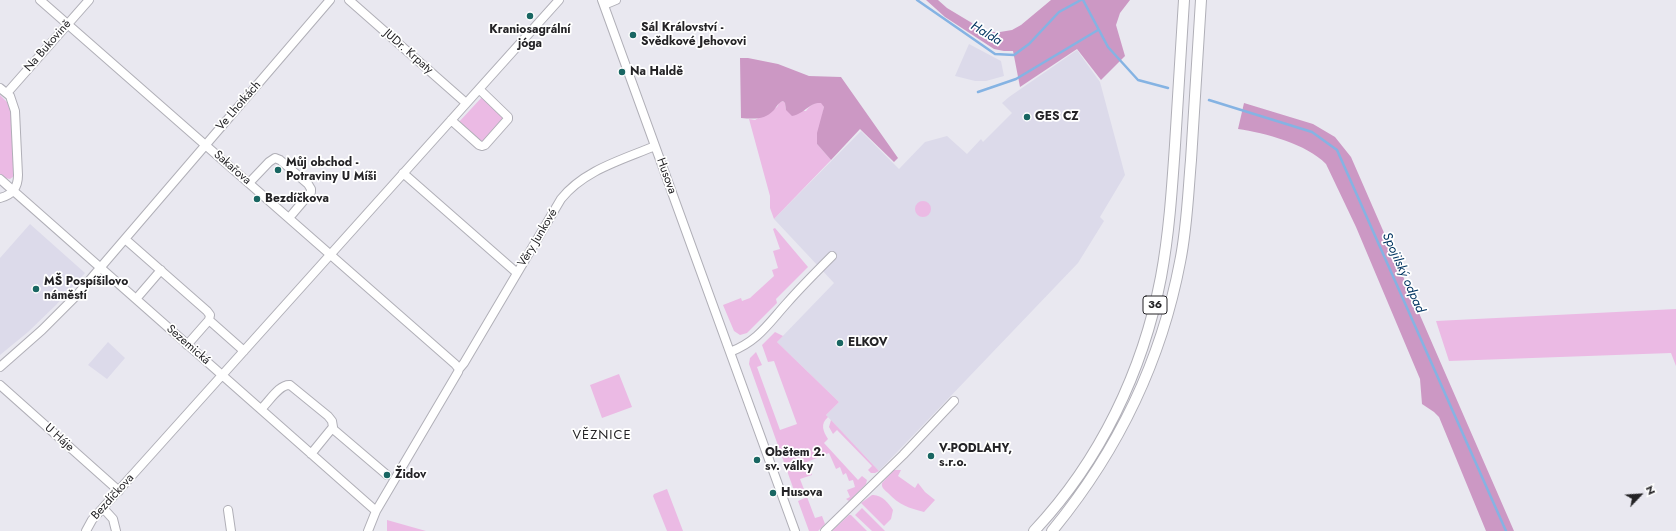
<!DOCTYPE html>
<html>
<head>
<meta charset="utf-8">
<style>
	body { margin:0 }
	#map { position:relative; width:1676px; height:531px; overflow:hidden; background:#e9e8f0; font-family:Jost,sans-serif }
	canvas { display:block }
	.north { position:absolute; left:1620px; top:475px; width:40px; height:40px; -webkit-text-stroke:3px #fff; paint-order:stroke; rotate:65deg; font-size:11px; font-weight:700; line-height:16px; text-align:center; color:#242326 }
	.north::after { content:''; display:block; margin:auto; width:14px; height:18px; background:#242326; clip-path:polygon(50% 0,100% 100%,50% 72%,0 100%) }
</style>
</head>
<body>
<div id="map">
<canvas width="1676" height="531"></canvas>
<div class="north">N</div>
</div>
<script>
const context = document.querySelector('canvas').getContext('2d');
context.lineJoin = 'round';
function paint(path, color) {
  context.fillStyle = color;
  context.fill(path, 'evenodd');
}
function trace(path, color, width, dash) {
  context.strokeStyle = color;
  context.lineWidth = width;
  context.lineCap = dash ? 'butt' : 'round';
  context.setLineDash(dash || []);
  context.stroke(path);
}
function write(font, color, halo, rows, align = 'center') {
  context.font = font + ' Jost,sans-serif';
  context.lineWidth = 3.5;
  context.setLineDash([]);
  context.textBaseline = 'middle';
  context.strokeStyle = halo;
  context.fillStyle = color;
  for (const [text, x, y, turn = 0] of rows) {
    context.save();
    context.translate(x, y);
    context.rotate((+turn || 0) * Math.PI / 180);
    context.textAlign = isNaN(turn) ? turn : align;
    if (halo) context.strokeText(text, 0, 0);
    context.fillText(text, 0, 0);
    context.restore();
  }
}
paint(new Path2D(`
	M 969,44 L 1001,61 L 1004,76 L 986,81 L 975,81 L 955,76 Z
	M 1077,50 L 1100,82 L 1125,175 L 1100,217 L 1104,221 L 1078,263 L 879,471 L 826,415 L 839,402 L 777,342 L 834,283 L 774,219 L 861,131 L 899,169 L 925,142 L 947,136 L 967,154 L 981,139 L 983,142 L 1012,113 L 1002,103 L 1009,97 Z
	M 30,224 L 85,273 L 56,305 L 28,332 L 0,355 L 0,258 Z
	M 108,342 L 125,358 L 107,379 L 88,365 Z`), '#dcdaea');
paint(new Path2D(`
	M 0,95 L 7,102 L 12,111 L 14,176 L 10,179 L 5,178 L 0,174 Z
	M 483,96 L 504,118 L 483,142 L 480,143 L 458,123 Z
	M 783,101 L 785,103 L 786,110 L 806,111 C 811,105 814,102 822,103 L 824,107 L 817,144 L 831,160 L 774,219 L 770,208 L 770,196 L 749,119 L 755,120 L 777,107 L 779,103 Z
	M915 209a8 8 0 1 1 16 0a8 8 0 1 1-16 0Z
	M 775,228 L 808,267 L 776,299 L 777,303 L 747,333 L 740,335 L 734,331 L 723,305 L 741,298 L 742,301 L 750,298 L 774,276 L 772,270 L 778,268 L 773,251 L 780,249 L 773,229 Z
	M 1676,309 L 1676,366 L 1671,353 L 1449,361 L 1436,321 Z
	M 775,332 L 783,336 L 777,342 L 839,402 L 826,415 L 828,417 C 820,424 823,431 828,439 L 824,443 L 858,480 L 862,476 L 867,480 L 866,484 L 849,501 L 846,499 L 850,497 L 847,490 L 855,487 L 853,480 L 849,481 L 846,473 L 843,475 L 840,467 L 836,469 L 829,453 L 807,462 L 812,475 L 800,479 L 805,492 L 796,496 L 749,364 L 750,358 L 756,352 L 762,365 L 757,367 L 780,430 L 797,424 L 774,361 L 768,362 L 762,345 Z
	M 619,374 L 632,407 L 602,418 L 590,385 Z
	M 831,420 L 879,471 L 875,473 L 871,473 L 868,470 L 872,466 L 837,430 L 833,434 L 829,427 Z
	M 894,470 L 901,470 L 898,476 L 915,488 L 918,483 L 925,492 L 935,500 L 924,512 C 909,508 899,505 888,493 C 885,490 881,488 882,483 Z
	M 667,489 L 683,531 L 667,531 L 653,496 L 654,494 Z
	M 872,495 C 881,494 889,503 893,510 L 891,519 L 884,526 L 861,503 Z
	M 807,497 L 815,518 L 822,516 L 825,524 L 818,531 L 809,531 L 798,501 Z
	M 862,508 L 885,531 L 872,531 L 855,515 Z
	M 849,515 L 851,515 L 867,531 L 832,531 Z
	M 387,520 L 426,531 L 387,531 Z`), '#ebbae4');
paint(new Path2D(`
	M 926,0 L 938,0 L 947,8 L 987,32 L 1000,32 L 1012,30 L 1021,25 L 1051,0 L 1130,0 L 1120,13 L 1116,25 L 1125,56 L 1101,80 L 1077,49 L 1020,87 L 1013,51 L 1004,51 L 994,49 L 945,17 Z
	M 740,58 L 748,58 L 778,64 L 809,76 L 841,77 L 898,158 L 894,162 L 860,129 L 831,160 L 817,144 L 817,133 L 824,107 L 821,103 C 809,102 806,113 792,116 L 786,110 L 785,103 L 783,101 C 778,103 777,106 774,110 C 765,120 754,119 741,118 Z
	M 1244,103 L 1313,124 L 1335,137 L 1351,157 L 1514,531 L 1486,531 L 1439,417 L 1434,412 L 1422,404 L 1420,379 L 1356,227 L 1326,164 C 1307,144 1265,133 1238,129 Z`), '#cc98c4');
trace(new Path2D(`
	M 917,0 L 995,54 L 1014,55 L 1029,44 L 1059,12 L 1081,0
	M 1083,0 L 1108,47 L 1138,80 L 1168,88
	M 978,92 L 1016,79 L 1098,30
	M 1209,100 L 1312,132 L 1337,150 L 1506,531`), '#85b3e3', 2.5);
const minor = new Path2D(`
	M 40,0 L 455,364 L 459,369
	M 349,0 L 466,103
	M 602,0 L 795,531
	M 604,5 L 616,0
	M 0,88 L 10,96 L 15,111 L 18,175 C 18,188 12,195 0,198
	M 7,93 L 89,0
	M 451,120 L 479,145 L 482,146 L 485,145 L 508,119 L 508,117 L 479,89
	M 403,173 L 517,273
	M 0,179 L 376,511
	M 249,183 L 269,162 L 275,158 L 280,160 L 308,184 L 311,189 L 311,192 L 289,218
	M 125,239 L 207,311 L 210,315 L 209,320 L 244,351
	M 136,299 L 161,270
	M 187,345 L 209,320
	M 730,352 C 758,341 768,324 787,303 C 801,287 817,271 832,256
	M 0,367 L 42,330 L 76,296 L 330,0
	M 0,385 L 119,491
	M 261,409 C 269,402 279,384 290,385 L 328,416 L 332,421 L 333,427 L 311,454
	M 333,429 L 387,475
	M 103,508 L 113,519 L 116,531
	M 228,510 L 231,531
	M 86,531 L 92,520 L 559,0
	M 368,531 L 376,511 L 458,372 L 459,369 L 464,363 L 561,199 C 584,170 622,160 655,146
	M 825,531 L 903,455 L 954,401`);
const major = new Path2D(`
	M 1034,531 C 1100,461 1143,371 1161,277 C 1169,234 1172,189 1175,145 C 1178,97 1181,48 1184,0
	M 1052,531 C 1117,452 1161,362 1180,262 C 1187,228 1188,194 1191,160 C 1194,106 1198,53 1201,0`);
trace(minor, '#b0afb7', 10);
trace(major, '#b0afb7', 12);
trace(minor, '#fff', 8);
trace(major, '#fff', 10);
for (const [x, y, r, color] of [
	[530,16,4,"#196662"],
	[633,35,4,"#196662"],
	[622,72,4,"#196662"],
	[1027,117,4,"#196662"],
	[278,170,4,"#196662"],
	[257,199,4,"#196662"],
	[36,289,4,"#196662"],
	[840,343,4,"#196662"],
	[931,456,4,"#196662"],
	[757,460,4,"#196662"],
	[387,475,4,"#196662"],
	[773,493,4,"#196662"]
]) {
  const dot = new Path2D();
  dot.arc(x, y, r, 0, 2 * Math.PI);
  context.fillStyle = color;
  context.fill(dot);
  trace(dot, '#fff', 1.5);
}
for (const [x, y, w] of [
	[1155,305,24]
]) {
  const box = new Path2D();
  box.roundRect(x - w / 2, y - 9, w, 18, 3);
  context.fillStyle = '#fff';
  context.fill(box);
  trace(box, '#242326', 1);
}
write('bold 11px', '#242326', null, [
	["36",1155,305]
]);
write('bold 12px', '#242326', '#fff', [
	["Sál Království -",641,28],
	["Svědkové Jehovovi",641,42],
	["Kraniosagrální",530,30,"center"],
	["jóga",530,44,"center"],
	["Na Haldě",630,72],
	["GES CZ",1035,117],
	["Můj obchod -",286,163],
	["Potraviny U Míši",286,177],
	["Bezdíčkova",265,199],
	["MŠ Pospíšilovo",44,282],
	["náměstí",44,296],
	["ELKOV",848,343],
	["V-PODLAHY,",939,449],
	["s.r.o.",939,463],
	["Obětem 2.",765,453],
	["sv. války",765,467],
	["Židov",395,475],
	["Husova",781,493]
], 'left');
write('12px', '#242326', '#fff', [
	["Na Bukovině",48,46,-49],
	["JUDr. Krpaty",408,52,41],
	["Ve Lhotkách",239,106,-49],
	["Sakařova",232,168,41],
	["Husova",666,176,70],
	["Věry Junkové",538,238,-59],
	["Sezemická",188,345,41],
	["U Háje",59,438,42],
	["Bezdíčkova",113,497,-48]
]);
write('italic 13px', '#003460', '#fff', [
	["Halda",986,34,31],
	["Spojilský odpad",1403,273,66]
]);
context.letterSpacing = '1px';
write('13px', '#242326', '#fff', [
	["VĚZNICE",602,436]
]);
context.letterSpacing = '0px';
</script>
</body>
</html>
